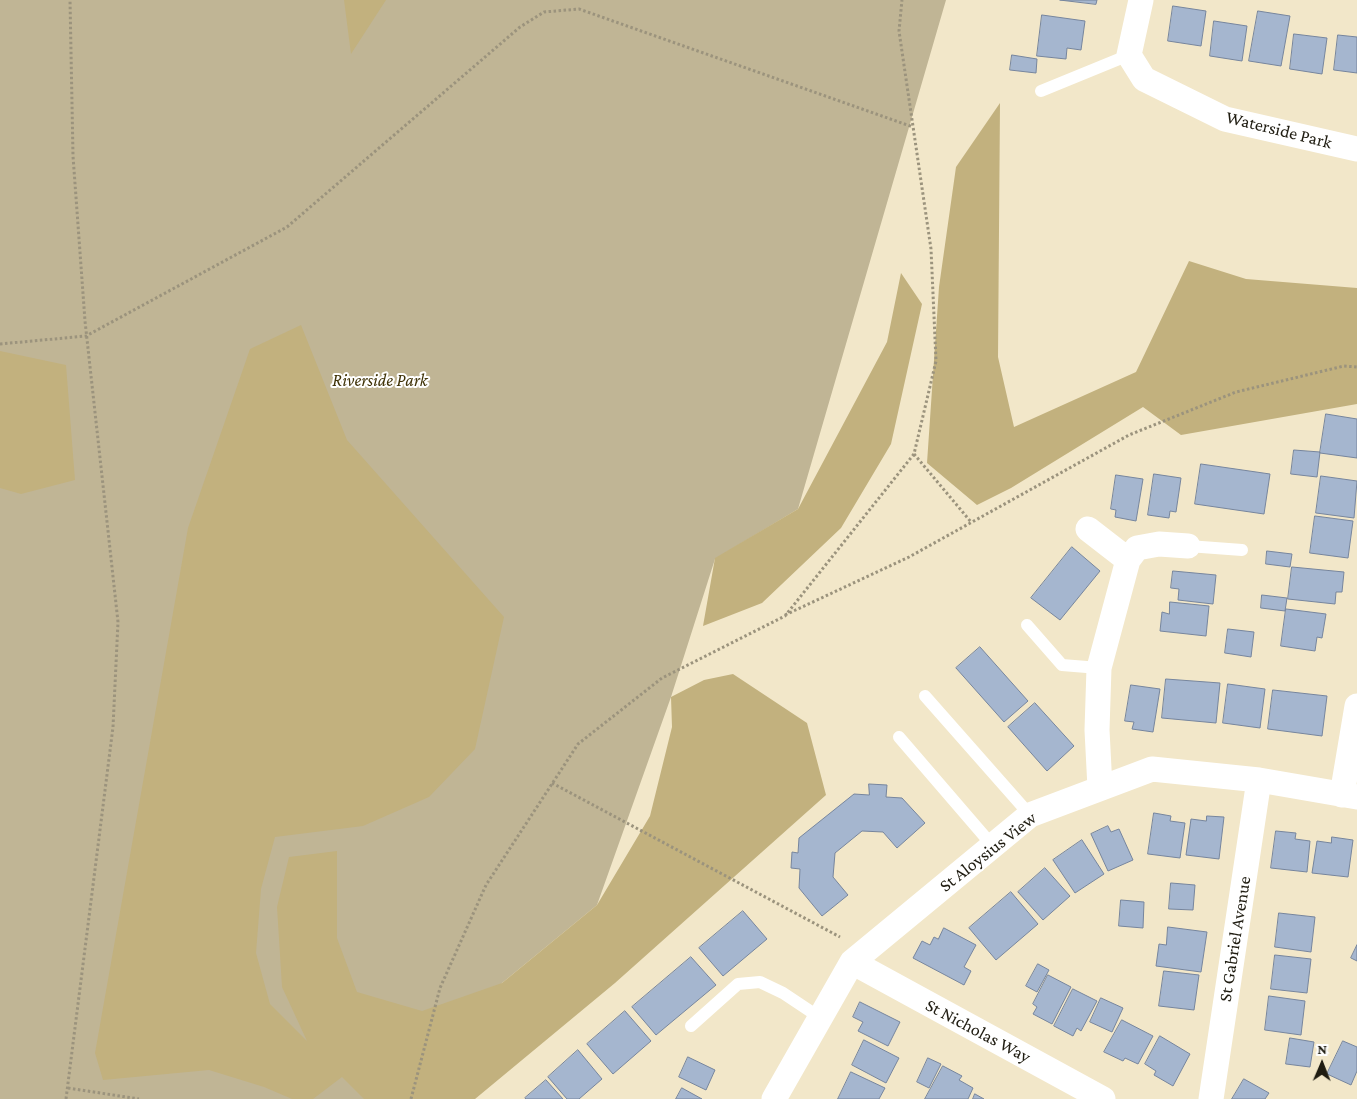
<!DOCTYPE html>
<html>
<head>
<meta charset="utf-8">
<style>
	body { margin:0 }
	#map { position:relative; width:1357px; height:1099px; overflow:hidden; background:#f2e7c9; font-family:"Crimson Pro",serif }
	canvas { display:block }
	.north { position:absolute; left:1297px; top:1039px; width:50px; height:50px; -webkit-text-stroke:4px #fff; paint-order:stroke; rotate:1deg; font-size:14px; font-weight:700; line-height:20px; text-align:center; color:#1f1c11 }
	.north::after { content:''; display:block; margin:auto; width:18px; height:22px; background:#1f1c11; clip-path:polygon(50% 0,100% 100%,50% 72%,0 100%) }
</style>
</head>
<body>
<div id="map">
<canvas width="1357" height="1099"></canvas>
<div class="north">N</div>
</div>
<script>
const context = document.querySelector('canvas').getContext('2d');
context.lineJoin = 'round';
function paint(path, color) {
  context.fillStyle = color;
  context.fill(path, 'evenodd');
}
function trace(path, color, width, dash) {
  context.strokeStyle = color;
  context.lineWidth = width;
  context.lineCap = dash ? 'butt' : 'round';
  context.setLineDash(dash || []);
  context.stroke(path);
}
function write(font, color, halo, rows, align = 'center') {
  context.font = font + ' "Crimson Pro",serif';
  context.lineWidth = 4;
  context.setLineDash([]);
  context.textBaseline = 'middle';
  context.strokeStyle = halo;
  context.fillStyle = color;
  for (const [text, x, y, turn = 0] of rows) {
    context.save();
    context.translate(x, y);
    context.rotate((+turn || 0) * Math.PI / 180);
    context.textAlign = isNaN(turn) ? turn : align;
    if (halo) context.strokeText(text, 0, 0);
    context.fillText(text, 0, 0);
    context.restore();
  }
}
paint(new Path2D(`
	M 0,0 L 946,0 L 798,509 L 715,559 L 671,697 L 597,905 L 502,983 L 429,1099 L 0,1099 Z`), '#c0b595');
paint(new Path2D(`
	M 344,0 L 386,0 L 351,54 Z
	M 1000,103 L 998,357 L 1014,427 L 1136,372 L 1189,261 L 1246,279 L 1357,288 L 1357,404 L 1181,435 L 1143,407 L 1011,488 L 977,505 L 927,463 L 939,287 L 956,167 Z
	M 901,273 L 922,304 L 891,444 L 841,528 L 762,603 L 703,626 L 715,558 L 798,509 L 887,342 Z
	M 301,325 L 347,440 L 504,617 L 475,749 L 429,797 L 363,826 L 275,837 L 261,889 L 256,953 L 270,1004 L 307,1041 L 282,987 L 277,907 L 289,857 L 337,851 L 337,938 L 357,992 L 422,1011 L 502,983 L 597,905 L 650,816 L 672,727 L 671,697 L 704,680 L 733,674 L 807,723 L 826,795 L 615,983 L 475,1099 L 364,1099 L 342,1077 L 313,1099 L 292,1099 L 264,1087 L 209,1070 L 103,1080 L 95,1053 L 188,528 L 250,349 Z
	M 0,351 L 66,365 L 75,480 L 21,494 L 0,488 Z`), '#c2b17e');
const building = new Path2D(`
	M 1060,0 L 1097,0 L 1096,4 Z
	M 1173,6 L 1206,11 L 1201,46 L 1168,41 Z
	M 1258,11 L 1290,16 L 1281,66 L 1249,61 Z
	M 1042,15 L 1085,21 L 1081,50 L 1067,48 L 1066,59 L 1037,56 Z
	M 1214,21 L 1247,26 L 1242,61 L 1210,56 Z
	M 1294,34 L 1327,38 L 1322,74 L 1290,69 Z
	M 1338,35 L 1357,37 L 1357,73 L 1334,70 Z
	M 1012,55 L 1037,59 L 1036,73 L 1010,70 Z
	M 1326,414 L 1357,419 L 1357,458 L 1320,453 Z
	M 1294,450 L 1320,452 L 1317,477 L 1291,474 Z
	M 1201,464 L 1270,474 L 1264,514 L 1195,504 Z
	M 1154,474 L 1181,478 L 1176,512 L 1170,511 L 1169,518 L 1148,515 Z
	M 1116,475 L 1143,479 L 1136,521 L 1115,517 L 1116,510 L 1111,509 Z
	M 1321,476 L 1357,481 L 1354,518 L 1316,513 Z
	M 1315,516 L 1353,521 L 1348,558 L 1310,553 Z
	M 1072,547 L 1100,571 L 1060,620 L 1031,598 Z
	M 1267,551 L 1292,554 L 1290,567 L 1266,564 Z
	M 1292,567 L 1344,572 L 1342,592 L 1336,592 L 1335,604 L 1288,599 Z
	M 1173,571 L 1216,575 L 1213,604 L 1178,600 L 1179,589 L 1171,588 Z
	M 1262,595 L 1287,598 L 1285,611 L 1261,608 Z
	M 1170,602 L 1209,606 L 1206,636 L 1160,631 L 1162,612 L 1169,614 Z
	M 1286,609 L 1326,614 L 1322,638 L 1317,637 L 1315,651 L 1281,646 Z
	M 1228,629 L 1254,632 L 1251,657 L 1225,653 Z
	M 980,647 L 1028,701 L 1004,722 L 956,668 Z
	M 1166,679 L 1220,683 L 1216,723 L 1162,718 Z
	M 1228,684 L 1265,689 L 1260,728 L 1223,723 Z
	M 1131,685 L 1160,689 L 1153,732 L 1132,729 L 1134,722 L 1125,721 Z
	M 1273,690 L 1327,696 L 1322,736 L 1268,729 Z
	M 1035,703 L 1074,746 L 1047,771 L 1008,727 Z
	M 869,784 L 887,785 L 886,797 L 902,798 L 925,823 L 897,848 L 883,832 L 862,831 L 835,853 L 833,877 L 848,895 L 822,916 L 799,888 L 800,869 L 791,868 L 792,852 L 798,853 L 799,838 L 854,794 L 869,795 Z
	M 1154,813 L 1171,816 L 1170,821 L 1185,823 L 1180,858 L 1148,854 Z
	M 1207,816 L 1224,817 L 1219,859 L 1186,855 L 1191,819 L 1206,821 Z
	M 1108,826 L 1111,832 L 1119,829 L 1133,860 L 1108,871 L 1091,834 Z
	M 1276,831 L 1296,833 L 1295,839 L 1310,841 L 1307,872 L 1271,868 Z
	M 1332,837 L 1353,840 L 1348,877 L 1312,873 L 1317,841 L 1331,843 Z
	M 1082,840 L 1104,874 L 1075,893 L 1053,860 Z
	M 1045,868 L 1070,896 L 1043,920 L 1018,892 Z
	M 1171,883 L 1195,885 L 1193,910 L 1169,909 Z
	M 1011,892 L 1038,924 L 996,960 L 969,928 Z
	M 1121,900 L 1144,902 L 1143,928 L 1119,926 Z
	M 743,911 L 767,939 L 723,976 L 699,948 Z
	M 1279,913 L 1315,917 L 1311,952 L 1275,947 Z
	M 1168,927 L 1207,932 L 1201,972 L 1156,966 L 1159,944 L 1166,945 Z
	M 944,928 L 976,945 L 964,967 L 971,971 L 964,985 L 913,958 L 922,941 L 930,945 L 934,937 L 938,939 Z
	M 1357,945 L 1357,961 L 1351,958 Z
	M 1275,955 L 1311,959 L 1307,993 L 1271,989 Z
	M 691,957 L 716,985 L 656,1035 L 632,1007 Z
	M 1038,964 L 1049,970 L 1037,992 L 1026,986 Z
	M 1164,971 L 1199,975 L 1194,1010 L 1159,1006 Z
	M 1048,975 L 1071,987 L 1052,1024 L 1033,1014 L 1037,1007 L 1033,1004 Z
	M 1073,989 L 1097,1001 L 1081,1031 L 1077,1028 L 1073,1036 L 1054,1026 Z
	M 1269,996 L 1305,1001 L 1301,1035 L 1265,1030 Z
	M 1101,998 L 1123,1008 L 1112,1032 L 1090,1022 Z
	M 860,1002 L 900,1022 L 888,1046 L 858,1031 L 863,1022 L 853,1017 Z
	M 625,1011 L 651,1041 L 613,1074 L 587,1044 Z
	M 1122,1020 L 1153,1036 L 1138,1064 L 1125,1058 L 1123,1061 L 1104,1052 Z
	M 1160,1036 L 1190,1054 L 1173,1086 L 1154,1075 L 1156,1071 L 1145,1064 Z
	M 1290,1038 L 1314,1042 L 1310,1067 L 1286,1064 Z
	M 864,1040 L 899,1058 L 886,1083 L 852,1065 Z
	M 1343,1041 L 1357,1047 L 1357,1071 L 1351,1085 L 1327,1074 Z
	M 578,1050 L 602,1079 L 579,1099 L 567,1099 L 548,1077 Z
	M 688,1057 L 715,1070 L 706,1090 L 679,1077 Z
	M 928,1058 L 941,1064 L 929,1088 L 917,1082 Z
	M 943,1066 L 962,1076 L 959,1080 L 973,1088 L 968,1099 L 925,1099 Z
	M 851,1072 L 885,1088 L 879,1099 L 838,1099 Z
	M 1244,1079 L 1269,1093 L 1265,1099 L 1232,1099 Z
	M 546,1080 L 563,1099 L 526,1099 L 525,1098 Z
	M 682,1088 L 702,1099 L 676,1099 Z
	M 975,1094 L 984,1099 L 973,1099 Z`);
paint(building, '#a5b6cf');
trace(building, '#76859d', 1);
trace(new Path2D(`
	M 0,344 L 86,336 L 287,227 L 520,27 L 544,12 L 579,9 L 913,127
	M 914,454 L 971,522
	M 785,615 L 909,557 L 1129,435 L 1236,392 L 1344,366 L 1357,367
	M 552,783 L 840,937
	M 68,1088 L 139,1099
	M 66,1099 L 113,727 L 118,622 L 85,321 L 73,156 L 70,0
	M 411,1099 L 440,988 L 486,885 L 578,744 L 662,678 L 785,616 L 914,454 L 936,361 L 931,249 L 899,31 L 902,0`), '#9b937d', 3, [2.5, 2.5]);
trace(new Path2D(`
	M 1041,91 L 1129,55
	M 1188,546 L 1242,550
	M 1027,625 L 1062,665 L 1099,668
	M 925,696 L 1030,815
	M 899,737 L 992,845
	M 691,1026 L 738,984 L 760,982 L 783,993 L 819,1017`), '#fff', 12);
trace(new Path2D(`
	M 1141,0 L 1129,55 L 1144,79 L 1225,119 L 1357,149
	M 1088,529 L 1128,560
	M 1100,788 L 1097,730 L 1099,668 L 1128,560 L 1137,548 L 1159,544 L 1188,546
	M 1342,795 L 1357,706
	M 852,962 L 1103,1099
	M 774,1099 L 852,962 L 1030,815 L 1152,769 L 1259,780 L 1357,797
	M 1211,1099 L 1259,780`), '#fff', 25);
write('18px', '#1f1c11', '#fff', [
	["Waterside Park",1279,130,14],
	["St Aloysius View",988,852,-38],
	["St Gabriel Avenue",1235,939,-81],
	["St Nicholas Way",978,1031,28]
]);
write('italic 18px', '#3f3207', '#fff', [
	["Riverside Park",380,380]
]);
</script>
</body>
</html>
